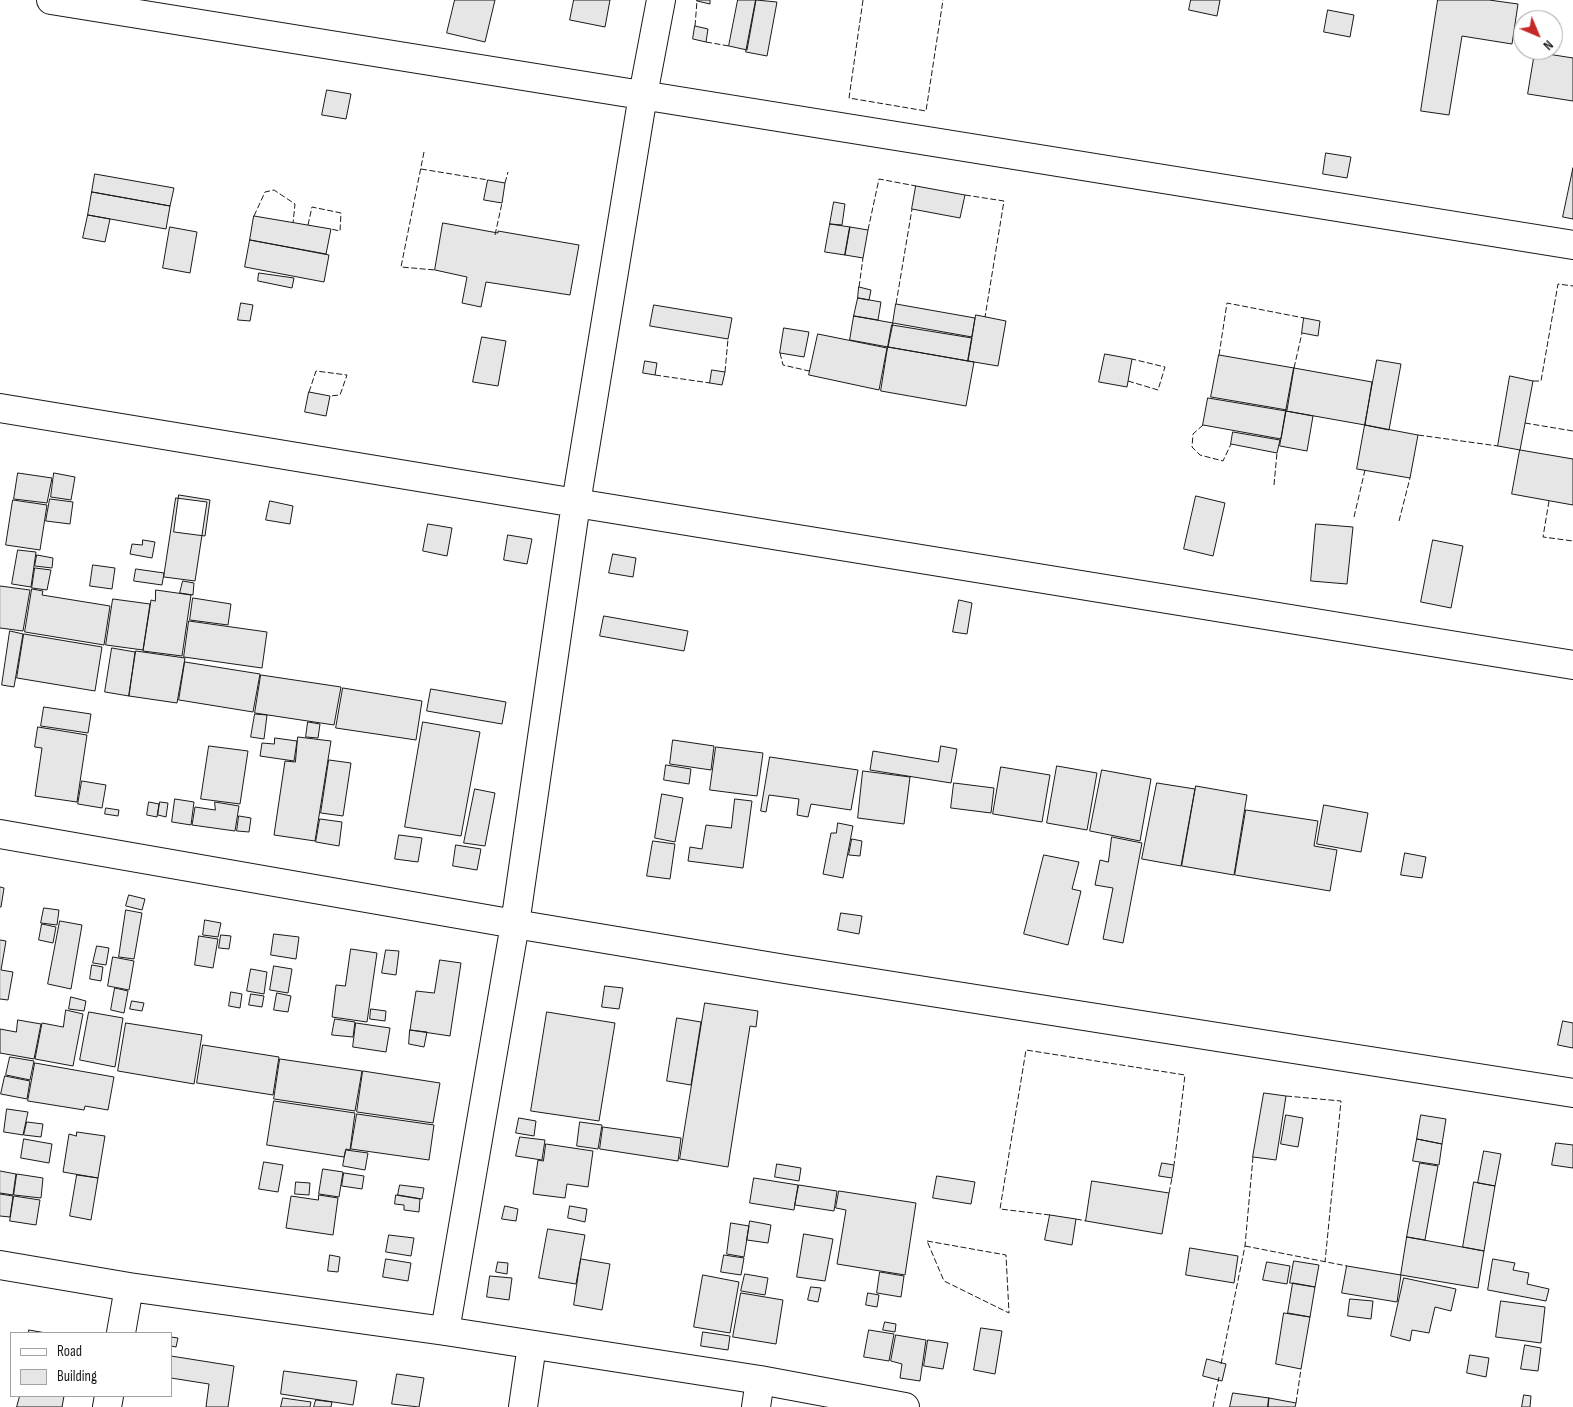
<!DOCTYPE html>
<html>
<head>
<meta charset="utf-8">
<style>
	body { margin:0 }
	#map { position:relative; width:1573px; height:1407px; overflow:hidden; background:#fff; font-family:"Sofia Sans Condensed",sans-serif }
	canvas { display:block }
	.legend { position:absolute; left:10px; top:1332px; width:162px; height:65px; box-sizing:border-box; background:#fff; border:1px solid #a3a3a3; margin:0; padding:6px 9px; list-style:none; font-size:15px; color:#1a1a1a }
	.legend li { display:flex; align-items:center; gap:10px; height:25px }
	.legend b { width:25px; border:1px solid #a3a3a3 }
	.north { position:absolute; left:1513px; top:10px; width:50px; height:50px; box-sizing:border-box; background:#fff; border:1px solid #a3a3a3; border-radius:50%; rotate:135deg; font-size:14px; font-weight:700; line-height:20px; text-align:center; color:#1a1a1a }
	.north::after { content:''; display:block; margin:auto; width:18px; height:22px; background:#c62828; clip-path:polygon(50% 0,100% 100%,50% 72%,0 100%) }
</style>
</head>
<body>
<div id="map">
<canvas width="1573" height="1407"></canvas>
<ul class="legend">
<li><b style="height:6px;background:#fff"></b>Road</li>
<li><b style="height:14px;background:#e6e6e6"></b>Building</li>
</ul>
<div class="north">N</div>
</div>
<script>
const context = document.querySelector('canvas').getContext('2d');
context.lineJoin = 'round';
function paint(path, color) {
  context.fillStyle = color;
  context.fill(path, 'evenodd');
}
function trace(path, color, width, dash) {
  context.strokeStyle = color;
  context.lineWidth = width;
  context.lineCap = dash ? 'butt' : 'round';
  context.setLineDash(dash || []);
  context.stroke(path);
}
const building = new Path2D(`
	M 455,0 L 495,0 L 485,42 L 447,33 Z
	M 574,0 L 610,0 L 605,27 L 570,20 Z
	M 697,0 L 710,0 L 710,4 L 697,1 Z
	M 738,0 L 756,0 L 747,50 L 729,46 Z
	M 756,0 L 777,2 L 767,56 L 746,52 Z
	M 1191,0 L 1220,0 L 1217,16 L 1189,10 Z
	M 1438,0 L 1489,0 L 1518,4 L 1512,44 L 1462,36 L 1449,115 L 1421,111 Z
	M 1328,10 L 1354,15 L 1350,37 L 1324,32 Z
	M 695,26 L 708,29 L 706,42 L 693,39 Z
	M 1535,52 L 1573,58 L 1573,101 L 1528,94 Z
	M 327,90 L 351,94 L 346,119 L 322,115 Z
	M 1326,153 L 1351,157 L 1347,178 L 1323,174 Z
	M 1573,168 L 1573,219 L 1563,217 Z
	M 95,174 L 174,188 L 170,206 L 92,192 Z
	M 488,180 L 505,183 L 502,203 L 484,200 Z
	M 916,186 L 965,195 L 960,218 L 912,209 Z
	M 92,192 L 170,206 L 166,229 L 88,215 Z
	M 834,202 L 845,204 L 842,225 L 830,224 Z
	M 88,215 L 110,219 L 105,242 L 83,238 Z
	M 254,216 L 331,229 L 326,254 L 250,240 Z
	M 443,223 L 498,233 L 498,231 L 579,245 L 570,295 L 486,282 L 481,307 L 462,303 L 467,277 L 435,270 Z
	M 830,224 L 850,227 L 845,255 L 825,252 Z
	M 170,227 L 197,232 L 190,273 L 163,268 Z
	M 850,227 L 868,230 L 863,258 L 845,255 Z
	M 250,240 L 329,255 L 324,282 L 245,267 Z
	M 259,273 L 294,278 L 292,288 L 258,281 Z
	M 859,287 L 871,290 L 869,300 L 858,298 Z
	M 858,298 L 881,302 L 878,320 L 854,316 Z
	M 241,303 L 253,305 L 250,321 L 238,320 Z
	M 896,304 L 975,318 L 972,337 L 893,323 Z
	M 654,305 L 732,318 L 728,339 L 650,326 Z
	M 976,315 L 1006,321 L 998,366 L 968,361 Z
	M 854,316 L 893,323 L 888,347 L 850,340 Z
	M 1304,318 L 1320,321 L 1318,336 L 1302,333 Z
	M 892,325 L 972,338 L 968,361 L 888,347 Z
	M 784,328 L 809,332 L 804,357 L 780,353 Z
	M 818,334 L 887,348 L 879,390 L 809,375 Z
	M 482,337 L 506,341 L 498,386 L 473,382 Z
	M 888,347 L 974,362 L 966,406 L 881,391 Z
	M 1105,354 L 1132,359 L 1127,387 L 1099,382 Z
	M 1219,355 L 1294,368 L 1287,410 L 1211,397 Z
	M 1377,360 L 1401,364 L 1389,430 L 1365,425 Z
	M 645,361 L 657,363 L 655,375 L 643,373 Z
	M 1294,368 L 1372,382 L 1365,425 L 1286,411 Z
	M 712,370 L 725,372 L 722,385 L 710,383 Z
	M 1510,376 L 1533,381 L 1520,450 L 1498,446 Z
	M 309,392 L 330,396 L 326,416 L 305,412 Z
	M 1208,398 L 1286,411 L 1281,439 L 1203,425 Z
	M 1286,411 L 1313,416 L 1307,451 L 1280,446 Z
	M 1365,425 L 1418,435 L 1410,478 L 1357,469 Z
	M 1233,432 L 1280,440 L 1277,453 L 1231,444 Z
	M 1520,450 L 1573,459 L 1573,505 L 1512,494 Z
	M 18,473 L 52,478 L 47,503 L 14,499 Z
	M 54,473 L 75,477 L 71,500 L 51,497 Z
	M 179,495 L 210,500 L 205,536 L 174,532 Z
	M 1196,496 L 1225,503 L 1213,556 L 1184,549 Z
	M 176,498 L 207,502 L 195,581 L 164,577 Z
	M 50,499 L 73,502 L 70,524 L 46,521 Z
	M 13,500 L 47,505 L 40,550 L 6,545 Z
	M 270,501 L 293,506 L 290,524 L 266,520 Z
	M 428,524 L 452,528 L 447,556 L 423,551 Z
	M 1316,524 L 1353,527 L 1347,584 L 1311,581 Z
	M 508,535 L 532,539 L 527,564 L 504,560 Z
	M 143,540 L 155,542 L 152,558 L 130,554 L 132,544 L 142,545 Z
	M 1433,540 L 1463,546 L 1451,608 L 1421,602 Z
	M 18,550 L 36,552 L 31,587 L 12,584 Z
	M 613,554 L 636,558 L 633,577 L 609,573 Z
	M 37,555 L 53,558 L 52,568 L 35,566 Z
	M 93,565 L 115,568 L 112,589 L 90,586 Z
	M 35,568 L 51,570 L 47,590 L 32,588 Z
	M 136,569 L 164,573 L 162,585 L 134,581 Z
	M 183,581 L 194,583 L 193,595 L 180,593 Z
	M 0,586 L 30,590 L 23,631 L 0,628 Z
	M 32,589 L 43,591 L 42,595 L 110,606 L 104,645 L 25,632 Z
	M 156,590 L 191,595 L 182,656 L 143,651 L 151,600 L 155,601 Z
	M 193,598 L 231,604 L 228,625 L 190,620 Z
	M 113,599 L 150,604 L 143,650 L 106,645 Z
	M 959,600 L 972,603 L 967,634 L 953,632 Z
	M 604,616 L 688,631 L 684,651 L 600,636 Z
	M 189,621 L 267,632 L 262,668 L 184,657 Z
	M 10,631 L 23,634 L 14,687 L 2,685 Z
	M 24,634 L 102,647 L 95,691 L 17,678 Z
	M 112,648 L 135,652 L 129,696 L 105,692 Z
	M 136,651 L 185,658 L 177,703 L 129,696 Z
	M 185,662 L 260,674 L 253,712 L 179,700 Z
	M 261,675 L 341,687 L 334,725 L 255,713 Z
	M 343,688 L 422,701 L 416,740 L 336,728 Z
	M 431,689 L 506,702 L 502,724 L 427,711 Z
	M 44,707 L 91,714 L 88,733 L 41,726 Z
	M 255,714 L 267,715 L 264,739 L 251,737 Z
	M 308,722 L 320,724 L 318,738 L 306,737 Z
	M 423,722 L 480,732 L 461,836 L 405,827 Z
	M 38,727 L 87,735 L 77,802 L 35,796 L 42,748 L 35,747 Z
	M 298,737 L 331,741 L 315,841 L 274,835 L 285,761 L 295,762 Z
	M 275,738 L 297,741 L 294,761 L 260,756 L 262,743 L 274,744 Z
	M 673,740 L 714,746 L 711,770 L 670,764 Z
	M 209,746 L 248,751 L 240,804 L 201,799 Z
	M 941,746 L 957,749 L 951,783 L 870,770 L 873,751 L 938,762 Z
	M 716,747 L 763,753 L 757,796 L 710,790 Z
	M 770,757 L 858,770 L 851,810 L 811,804 L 808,817 L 797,815 L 799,799 L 769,795 L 766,812 L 761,811 Z
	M 329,760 L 351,763 L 343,816 L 321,813 Z
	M 666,765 L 691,769 L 689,784 L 664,780 Z
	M 1057,766 L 1097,773 L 1087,830 L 1047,823 Z
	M 1001,767 L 1050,775 L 1042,822 L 993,814 Z
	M 1102,770 L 1151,779 L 1140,841 L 1090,831 Z
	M 863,771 L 910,777 L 904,824 L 858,818 Z
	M 82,781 L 106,785 L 102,808 L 78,804 Z
	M 954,783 L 994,788 L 991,813 L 951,808 Z
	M 1157,783 L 1195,789 L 1181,866 L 1142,859 Z
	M 1196,786 L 1247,795 L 1234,875 L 1182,866 Z
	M 475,789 L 495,793 L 485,846 L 464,843 Z
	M 662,794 L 683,798 L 675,842 L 655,838 Z
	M 175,799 L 194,802 L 191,825 L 172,822 Z
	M 735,799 L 752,801 L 743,868 L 688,861 L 690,847 L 702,849 L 706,825 L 731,828 Z
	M 149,802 L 159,804 L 157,817 L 147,815 Z
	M 160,802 L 168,803 L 166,817 L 158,815 Z
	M 215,802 L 239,806 L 235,831 L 192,825 L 195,807 L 215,810 Z
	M 1324,805 L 1368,813 L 1361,852 L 1317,844 Z
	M 106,808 L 119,810 L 118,816 L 105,814 Z
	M 1246,810 L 1318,821 L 1314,846 L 1337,850 L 1330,891 L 1235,875 Z
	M 239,816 L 251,818 L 249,832 L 237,831 Z
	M 320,819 L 342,822 L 339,846 L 316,842 Z
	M 838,823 L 853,826 L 843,878 L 823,874 L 831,833 L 836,833 Z
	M 399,835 L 422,838 L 418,862 L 395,859 Z
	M 1112,837 L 1142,843 L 1123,943 L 1103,939 L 1113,888 L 1095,885 L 1100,860 L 1108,862 Z
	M 852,839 L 862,841 L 860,856 L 849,855 Z
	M 653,841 L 675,844 L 670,879 L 647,876 Z
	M 456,845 L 481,849 L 477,870 L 453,866 Z
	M 1405,853 L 1426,857 L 1422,878 L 1401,875 Z
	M 1044,855 L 1079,862 L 1072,889 L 1081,891 L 1068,945 L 1024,934 Z
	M 0,887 L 4,888 L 1,907 L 0,907 Z
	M 129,895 L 145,899 L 142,910 L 126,906 Z
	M 44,908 L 59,910 L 57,925 L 41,923 Z
	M 126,910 L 142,913 L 134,959 L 119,957 Z
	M 841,913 L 862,916 L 859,934 L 838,930 Z
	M 205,920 L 221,923 L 218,937 L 203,935 Z
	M 60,921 L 82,925 L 71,989 L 48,984 Z
	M 42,924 L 56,927 L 53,943 L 39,940 Z
	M 274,934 L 299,937 L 296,959 L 271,955 Z
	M 221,935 L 231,936 L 229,949 L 219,948 Z
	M 199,936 L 218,939 L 213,968 L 195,965 Z
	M 0,940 L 6,941 L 1,970 L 13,972 L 8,1000 L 0,999 Z
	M 97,946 L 109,948 L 106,965 L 93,963 Z
	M 351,949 L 377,953 L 367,1022 L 332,1017 L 336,985 L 345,986 Z
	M 386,950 L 399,951 L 396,975 L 382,973 Z
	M 113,957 L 134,961 L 129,990 L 108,986 Z
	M 440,960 L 461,963 L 450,1036 L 410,1030 L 416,991 L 434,993 Z
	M 92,965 L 103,967 L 101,981 L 90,979 Z
	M 274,966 L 292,969 L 288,993 L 270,990 Z
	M 251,969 L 267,972 L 264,994 L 247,991 Z
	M 605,986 L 623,988 L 619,1009 L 602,1007 Z
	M 115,988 L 128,991 L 124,1013 L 111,1010 Z
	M 231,992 L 242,994 L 240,1008 L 229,1006 Z
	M 277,993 L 291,996 L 288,1012 L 274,1010 Z
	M 251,994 L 264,996 L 262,1007 L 249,1005 Z
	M 71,997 L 86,1001 L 84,1011 L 69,1009 Z
	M 132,1001 L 144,1003 L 142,1011 L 130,1009 Z
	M 705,1003 L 758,1011 L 756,1027 L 750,1026 L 728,1167 L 680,1159 Z
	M 371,1009 L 386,1011 L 385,1021 L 370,1019 Z
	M 66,1010 L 83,1014 L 73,1066 L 35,1059 L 42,1023 L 63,1027 Z
	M 89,1012 L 123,1018 L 115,1067 L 80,1060 Z
	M 547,1012 L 615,1023 L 599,1121 L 531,1111 Z
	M 677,1018 L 701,1022 L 691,1085 L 667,1081 Z
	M 335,1019 L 355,1022 L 353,1037 L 332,1035 Z
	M 18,1020 L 41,1024 L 34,1059 L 0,1053 L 0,1029 L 16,1032 Z
	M 1563,1021 L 1573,1023 L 1573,1048 L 1558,1045 Z
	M 126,1023 L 202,1035 L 194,1084 L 118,1071 Z
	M 356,1023 L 390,1028 L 386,1052 L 353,1047 Z
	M 410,1030 L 427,1032 L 424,1047 L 409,1044 Z
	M 203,1045 L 279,1057 L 273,1095 L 197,1083 Z
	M 10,1057 L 34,1061 L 30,1080 L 6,1075 Z
	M 280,1059 L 362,1071 L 355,1111 L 274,1099 Z
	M 35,1063 L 114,1077 L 108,1110 L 85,1106 L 84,1110 L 28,1101 Z
	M 363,1071 L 440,1083 L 433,1123 L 357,1112 Z
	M 5,1076 L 30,1081 L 27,1099 L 1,1094 Z
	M 1264,1093 L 1286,1096 L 1276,1160 L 1253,1157 Z
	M 274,1101 L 355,1113 L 350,1150 L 346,1149 L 344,1157 L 267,1145 Z
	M 7,1109 L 28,1112 L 23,1135 L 4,1132 Z
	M 357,1114 L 434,1125 L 429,1160 L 351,1149 Z
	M 1286,1115 L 1303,1118 L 1298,1147 L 1281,1144 Z
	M 1421,1115 L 1446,1119 L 1442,1144 L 1417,1139 Z
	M 519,1118 L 536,1121 L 534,1136 L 516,1133 Z
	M 27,1122 L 43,1124 L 41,1137 L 24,1135 Z
	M 580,1122 L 602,1125 L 598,1149 L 577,1146 Z
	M 603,1127 L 681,1138 L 678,1161 L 600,1149 Z
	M 77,1132 L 105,1136 L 98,1178 L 63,1172 L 69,1134 L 76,1136 Z
	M 520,1137 L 545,1140 L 542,1160 L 516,1156 Z
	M 24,1139 L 52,1144 L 49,1163 L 21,1158 Z
	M 1417,1139 L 1442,1144 L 1439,1165 L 1413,1161 Z
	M 1556,1143 L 1573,1145 L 1573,1168 L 1552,1165 Z
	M 546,1144 L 593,1151 L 588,1187 L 567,1184 L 565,1198 L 533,1194 L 538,1160 L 543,1161 Z
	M 346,1150 L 368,1153 L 365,1170 L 343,1166 Z
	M 1484,1151 L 1501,1154 L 1495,1186 L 1478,1183 Z
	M 264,1162 L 283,1165 L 278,1192 L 259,1189 Z
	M 1162,1163 L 1174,1165 L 1172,1178 L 1159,1176 Z
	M 1420,1163 L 1438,1166 L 1425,1240 L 1407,1237 Z
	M 777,1164 L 801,1168 L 799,1181 L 775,1177 Z
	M 323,1169 L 343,1172 L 339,1197 L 319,1194 Z
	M 0,1171 L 16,1174 L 13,1195 L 0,1193 Z
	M 344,1173 L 364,1176 L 362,1189 L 342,1186 Z
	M 17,1174 L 43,1178 L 41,1198 L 14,1195 Z
	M 77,1175 L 98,1178 L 91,1220 L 70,1216 Z
	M 937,1176 L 975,1182 L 971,1204 L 933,1198 Z
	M 754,1178 L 798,1185 L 794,1210 L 750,1203 Z
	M 1092,1181 L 1169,1193 L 1162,1234 L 1086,1221 Z
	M 296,1182 L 310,1183 L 309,1195 L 295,1194 Z
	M 1474,1182 L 1495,1186 L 1484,1251 L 1463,1247 Z
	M 400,1185 L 424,1188 L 422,1199 L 398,1195 Z
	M 799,1185 L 837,1191 L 834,1211 L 795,1205 Z
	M 839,1191 L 916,1203 L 905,1275 L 837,1264 L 846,1210 L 836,1208 Z
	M 0,1194 L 13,1196 L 10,1217 L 0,1216 Z
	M 319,1195 L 338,1198 L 333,1235 L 286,1228 L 291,1196 L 318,1200 Z
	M 396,1195 L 420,1199 L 419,1212 L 404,1210 L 404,1205 L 395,1204 Z
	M 14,1196 L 40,1200 L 36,1225 L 10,1221 Z
	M 505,1206 L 518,1209 L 516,1221 L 502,1219 Z
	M 570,1206 L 587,1209 L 585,1222 L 568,1218 Z
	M 1050,1215 L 1076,1219 L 1072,1245 L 1045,1240 Z
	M 750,1221 L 771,1225 L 768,1243 L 747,1240 Z
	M 731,1223 L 749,1226 L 744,1257 L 727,1254 Z
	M 548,1229 L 585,1235 L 576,1284 L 539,1278 Z
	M 804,1234 L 833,1239 L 825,1281 L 797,1277 Z
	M 389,1235 L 414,1238 L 411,1256 L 386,1252 Z
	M 1407,1237 L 1484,1251 L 1478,1288 L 1401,1275 Z
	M 1190,1248 L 1238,1256 L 1234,1283 L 1186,1275 Z
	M 330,1255 L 340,1257 L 338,1272 L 328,1271 Z
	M 724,1255 L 744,1258 L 741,1275 L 721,1272 Z
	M 386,1259 L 411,1263 L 408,1281 L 383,1277 Z
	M 581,1259 L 610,1264 L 602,1310 L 574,1305 Z
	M 1493,1259 L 1515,1263 L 1513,1270 L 1529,1273 L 1527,1284 L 1549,1289 L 1546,1301 L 1488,1290 Z
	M 1294,1261 L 1319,1265 L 1315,1287 L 1290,1283 Z
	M 498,1262 L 508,1263 L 507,1274 L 496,1272 Z
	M 1267,1262 L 1290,1266 L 1287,1284 L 1263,1280 Z
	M 1347,1266 L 1401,1275 L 1397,1302 L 1342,1293 Z
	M 880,1272 L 904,1276 L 901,1297 L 877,1293 Z
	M 745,1274 L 768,1278 L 765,1295 L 741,1291 Z
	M 703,1275 L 739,1282 L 730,1333 L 694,1327 Z
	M 490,1276 L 512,1278 L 509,1300 L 487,1297 Z
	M 1404,1278 L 1456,1289 L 1451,1311 L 1435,1307 L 1429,1333 L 1412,1330 L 1410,1341 L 1391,1336 Z
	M 1293,1283 L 1315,1287 L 1310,1317 L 1288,1313 Z
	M 811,1287 L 821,1288 L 818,1302 L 808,1300 Z
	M 741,1293 L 783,1300 L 776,1344 L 733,1337 Z
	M 868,1293 L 879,1295 L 877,1307 L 866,1305 Z
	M 1350,1299 L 1373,1301 L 1371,1319 L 1348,1316 Z
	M 1501,1301 L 1545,1307 L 1541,1343 L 1496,1337 Z
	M 1284,1313 L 1310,1317 L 1301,1369 L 1276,1364 Z
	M 885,1322 L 896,1324 L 895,1332 L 883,1330 Z
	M 981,1328 L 1002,1331 L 995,1374 L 974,1370 Z
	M 29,1330 L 46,1333 L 29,1333 Z
	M 869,1330 L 894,1334 L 889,1361 L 864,1357 Z
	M 703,1332 L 730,1336 L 728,1350 L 701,1346 Z
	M 896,1335 L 926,1340 L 920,1381 L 900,1378 L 902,1364 L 891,1361 Z
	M 171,1337 L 178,1338 L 176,1347 L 171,1346 Z
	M 928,1340 L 948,1343 L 943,1369 L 924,1366 Z
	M 1525,1345 L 1541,1348 L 1538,1371 L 1521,1369 Z
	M 1470,1355 L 1489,1358 L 1486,1377 L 1467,1373 Z
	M 171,1356 L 234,1366 L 228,1407 L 206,1407 L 209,1384 L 171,1378 Z
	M 1207,1359 L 1226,1364 L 1222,1381 L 1203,1376 Z
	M 284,1371 L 357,1381 L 353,1405 L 281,1394 Z
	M 397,1374 L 424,1378 L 419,1407 L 392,1404 Z
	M 1233,1393 L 1269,1398 L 1268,1407 L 1230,1407 Z
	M 1524,1395 L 1531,1396 L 1530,1407 L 1522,1407 Z
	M 20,1396 L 64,1396 L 62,1407 L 17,1407 Z
	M 283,1398 L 311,1402 L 310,1407 L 281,1407 Z
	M 1269,1398 L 1296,1403 L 1295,1407 L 1268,1407 Z
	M 316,1400 L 332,1402 L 331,1407 L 314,1407 Z`);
paint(building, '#e6e6e6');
trace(building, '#1a1a1a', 1);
const minor = new Path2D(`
	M 51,0 L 1573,245
	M 0,408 L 576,503 L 1573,665
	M 0,834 L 515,924 L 785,969 L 1573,1093
	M 0,1265 L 129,1287 L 445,1331 L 760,1380 L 905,1407
	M 445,1331 L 515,924 L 576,503 L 643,95 L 661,0
	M 121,1333 L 129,1287
	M 107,1407 L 109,1396
	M 523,1407 L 532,1345
	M 756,1407 L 760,1380`);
trace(minor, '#1a1a1a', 30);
trace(minor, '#fff', 28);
trace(new Path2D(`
	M 863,0 L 849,98 L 926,111 L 943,0
	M 695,26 L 697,1
	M 706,42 L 729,46
	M 424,152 L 401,267 L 435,270
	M 421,169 L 488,180
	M 505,183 L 508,172
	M 965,195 L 1004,201 L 985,317
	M 254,216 L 265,192 L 274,190 L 295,204 L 293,223
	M 308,225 L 312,207 L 341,213 L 340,231 L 331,229
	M 868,230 L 879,179 L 916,186
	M 495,235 L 502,203
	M 859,287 L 863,258
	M 896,304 L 912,209
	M 780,353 L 783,365 L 809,371 L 810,368
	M 1219,355 L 1227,303 L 1304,318
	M 1294,368 L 1302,333
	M 725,372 L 728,339
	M 655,375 L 710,383
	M 1128,381 L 1158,390 L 1165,367 L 1132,359
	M 1533,381 L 1541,381 L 1558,284 L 1573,286
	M 309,392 L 316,371 L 347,375 L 340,395 L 330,396
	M 1525,423 L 1573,431
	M 1203,425 L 1193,434 L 1192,447 L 1200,455 L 1223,461 L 1231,444
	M 1418,435 L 1498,446
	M 1274,485 L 1277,453
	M 1549,501 L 1543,537 L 1573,541
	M 1354,517 L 1365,470
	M 1399,521 L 1410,478
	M 1286,1096 L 1341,1101 L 1325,1262
	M 1169,1193 L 1172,1178
	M 1050,1215 L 1000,1209 L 1026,1050 L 1185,1075 L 1174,1165
	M 1076,1219 L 1086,1221
	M 927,1241 L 1006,1255 L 1009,1313 L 944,1281 Z
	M 1245,1246 L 1347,1266
	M 1221,1364 L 1245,1246 L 1253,1157
	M 1296,1403 L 1301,1369
	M 1213,1407 L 1219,1377`), '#1a1a1a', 1, [6, 2.5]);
</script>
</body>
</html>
